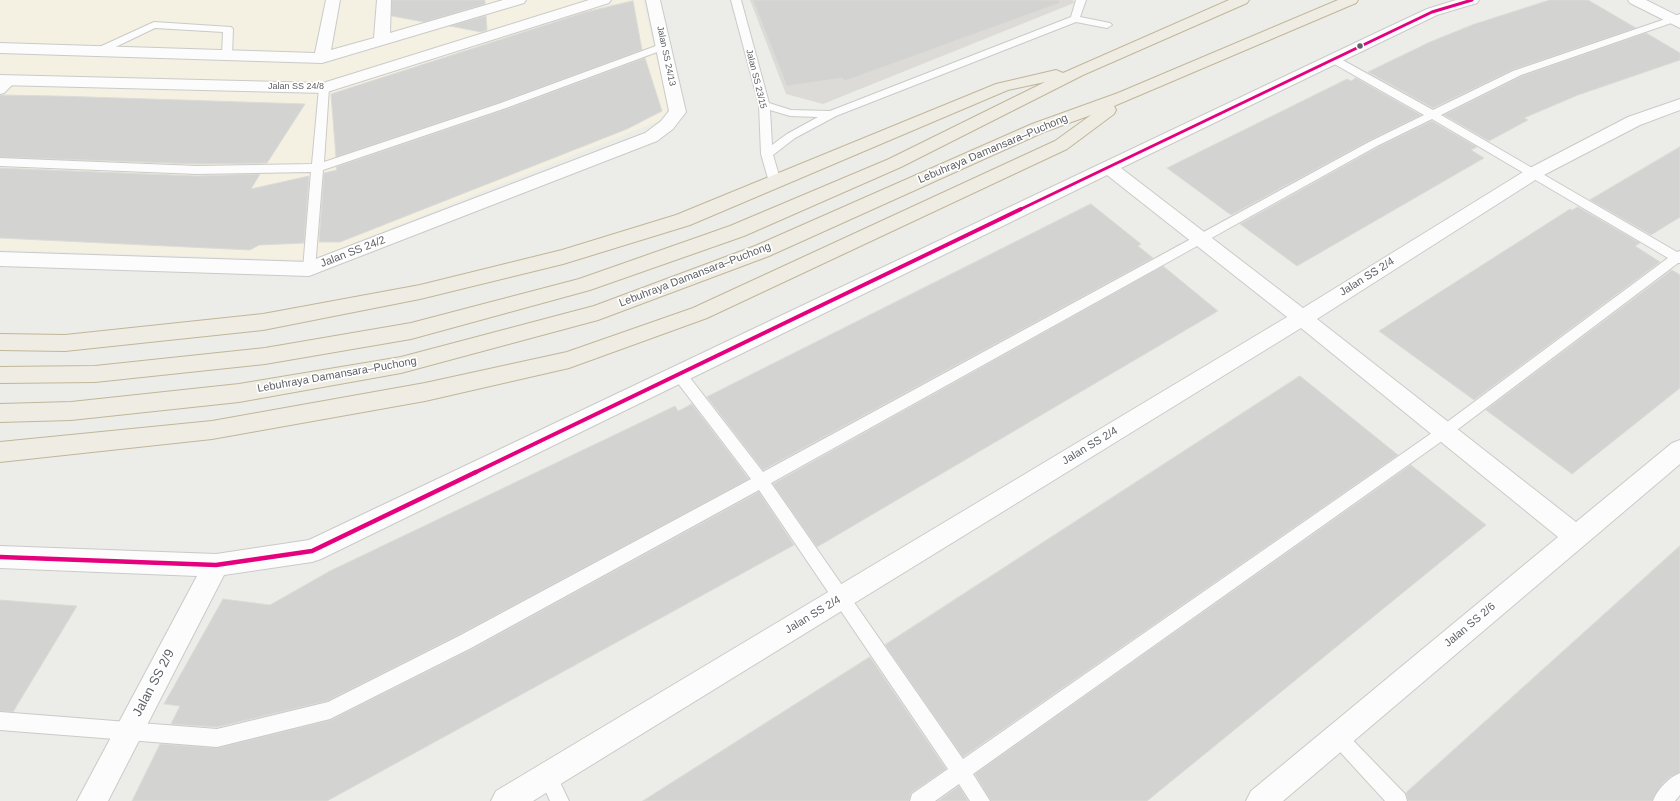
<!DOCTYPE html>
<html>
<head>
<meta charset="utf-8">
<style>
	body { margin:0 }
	canvas { display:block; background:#ecece8 }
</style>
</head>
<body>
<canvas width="1680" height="801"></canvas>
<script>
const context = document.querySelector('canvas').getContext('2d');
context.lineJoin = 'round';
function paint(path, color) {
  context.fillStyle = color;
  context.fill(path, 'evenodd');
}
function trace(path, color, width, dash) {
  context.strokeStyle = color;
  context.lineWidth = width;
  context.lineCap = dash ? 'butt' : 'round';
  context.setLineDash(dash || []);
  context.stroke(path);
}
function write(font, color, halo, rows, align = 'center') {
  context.font = font + ' Helvetica,sans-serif';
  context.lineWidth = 3.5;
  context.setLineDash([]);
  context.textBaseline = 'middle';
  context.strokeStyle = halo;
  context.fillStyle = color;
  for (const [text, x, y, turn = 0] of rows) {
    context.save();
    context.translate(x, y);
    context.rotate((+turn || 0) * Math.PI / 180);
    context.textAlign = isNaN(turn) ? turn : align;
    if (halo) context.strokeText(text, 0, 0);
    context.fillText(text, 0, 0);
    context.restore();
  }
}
paint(new Path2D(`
	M 0,0 L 643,0 L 669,108 L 659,121 L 311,260 L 0,250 Z`), '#f4f1e3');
paint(new Path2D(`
	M 750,0 L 1073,0 L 1074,3 L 823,104 L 786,94 Z`), '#dcdbd8');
const building = new Path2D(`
	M 392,0 L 485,0 L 485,4 L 424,22 L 392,16 Z
	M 753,0 L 1059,0 L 1060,3 L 845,81 L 842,78 L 787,86 Z
	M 1550,0 L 1588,0 L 1636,28 L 1512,70 L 1433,108 L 1368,72 L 1430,42 L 1472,25 Z
	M 633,1 L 642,50 L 498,103 L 336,157 L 331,94 L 586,12 Z
	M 486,16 L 487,30 L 481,32 L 450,26 Z
	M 1646,33 L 1680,53 L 1680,60 L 1578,95 L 1524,118 L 1528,120 L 1489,141 L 1444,115 L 1522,76 Z
	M 645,58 L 662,111 L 627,129 L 340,242 L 319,242 L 324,173 L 337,170 L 336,167 L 507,109 Z
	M 1356,78 L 1421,115 L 1368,141 L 1231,215 L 1167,168 L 1347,79 L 1351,81 Z
	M 0,95 L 56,96 L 305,104 L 267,163 L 197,164 L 0,157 Z
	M 1432,121 L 1477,147 L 1471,150 L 1484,158 L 1297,266 L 1240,224 L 1378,147 Z
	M 1680,147 L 1680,217 L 1651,235 L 1590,200 Z
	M 0,168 L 197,176 L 260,174 L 251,189 L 309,176 L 304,243 L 259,245 L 250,250 L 0,238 Z
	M 1091,204 L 1141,244 L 1138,246 L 1153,258 L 763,470 L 707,397 Z
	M 1578,207 L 1640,243 L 1635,246 L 1660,262 L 1474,400 L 1379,331 L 1570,209 L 1572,210 Z
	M 1163,266 L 1218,311 L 817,547 L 773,484 Z
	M 1672,270 L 1680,275 L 1680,388 L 1572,474 L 1486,410 Z
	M 1300,376 L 1398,455 L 963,757 L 885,645 Z
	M 692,404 L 749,479 L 458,635 L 327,701 L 217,727 L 171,724 L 180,706 L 164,704 L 223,599 L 270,605 L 330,571 L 675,406 L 678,411 Z
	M 1411,465 L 1486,525 L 1147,801 L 991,801 L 975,774 Z
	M 759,492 L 794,545 L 327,801 L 132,801 L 160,744 L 217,748 L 331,720 L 472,649 Z
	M 1680,546 L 1680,772 L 1671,776 L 1663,783 L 1652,801 L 1408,801 L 1406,793 Z
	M 0,600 L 77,606 L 13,712 L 0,711 Z
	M 870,657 L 946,769 L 911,793 L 909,801 L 643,801 Z
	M 959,786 L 968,801 L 938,801 Z`);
paint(building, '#d3d3d1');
trace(building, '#dcdbd7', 1);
const lane = new Path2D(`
	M 731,0 L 741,0 L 769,103 L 791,110 L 830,111 L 1071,17 L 1076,0 L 1086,0 L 1080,17 L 1110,23 L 1112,25 L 1107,28 L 1076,22 L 836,116 L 795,138 L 773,155 L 781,182 L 779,185 L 771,185 L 769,182 L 761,154 L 759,105 ZM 770,110 L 790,116 L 818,117 L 787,134 L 772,145 Z
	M 1680,14 L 1680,20 L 1521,75 L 1441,115 L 1677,252 L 1680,251 L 1680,263 L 1678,263 L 1449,436 L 973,774 L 990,801 L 970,801 L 959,784 L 935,801 L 910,801 L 912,794 L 948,769 L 759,490 L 471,648 L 330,719 L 217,747 L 0,730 L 0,712 L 217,729 L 328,702 L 459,636 L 751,479 L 674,378 L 672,374 L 674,370 L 679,369 L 684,370 L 763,472 L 1369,142 L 1424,115 L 1329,61 L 1328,59 L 1329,57 L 1337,57 L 1433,110 L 1513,71 ZM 1432,119 L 1668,258 L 1439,428 L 963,759 L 771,483 L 1377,146 Z
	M 154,22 L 231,27 L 233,29 L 232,55 L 227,58 L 222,55 L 223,32 L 155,28 L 103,53 L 95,53 L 94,51 L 95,49 Z
	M 664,43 L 668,44 L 669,46 L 668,48 L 506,108 L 323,170 L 315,269 L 313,272 L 309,273 L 305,272 L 303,269 L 311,172 L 197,174 L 0,166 L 0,158 L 197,166 L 312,164 L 319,88 L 320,86 L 324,85 L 329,88 L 324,162 L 498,104 Z
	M 11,78 L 16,81 L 4,93 L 0,94 L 0,85 L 7,79 Z
	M 1337,727 L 1343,730 L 1405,794 L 1407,801 L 1385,801 L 1331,742 L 1328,736 L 1331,730 Z
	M 548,767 L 554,770 L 569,801 L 550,801 L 539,776 L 542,770 Z
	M 1680,773 L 1680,795 L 1675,801 L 1653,801 C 1657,790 1669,777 1680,773 Z`);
const street = new Path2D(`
	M 326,0 L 340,0 L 331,50 L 374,38 L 377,0 L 391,0 L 390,33 L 503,0 L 526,0 L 524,3 L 322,63 L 0,53 L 0,43 L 315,53 Z
	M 589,0 L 611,0 L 609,3 L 324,93 L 0,85 L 0,75 L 323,83 Z
	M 646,0 L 660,0 L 686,112 L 673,129 L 657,141 L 309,276 L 0,266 L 0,252 L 308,262 L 645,133 L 661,121 L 669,111 Z
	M 1456,0 L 1479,0 L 1477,3 L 1437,15 L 1121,168 L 1303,308 L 1528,169 L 1628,117 L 1680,99 L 1680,110 L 1640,125 L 1540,177 L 1317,319 L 1576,522 L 1672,443 L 1680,440 L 1680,464 L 1283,801 L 1246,801 L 1251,791 L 1558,537 L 1301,328 L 533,801 L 491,801 L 496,791 L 1287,317 L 1107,175 L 321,559 L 312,562 L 224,575 L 108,801 L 77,801 L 197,576 L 0,568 L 0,546 L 216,554 L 309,540 L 1378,32 L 1427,9 Z
	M 1628,0 L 1646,0 L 1680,17 L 1680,28 L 1630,3 Z`);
const highway = new Path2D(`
	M 1229,0 L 1249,0 L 1247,3 L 1083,75 L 901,167 L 744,236 L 590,290 L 411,339 L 265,364 L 95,382 L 0,383 L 0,367 L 95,366 L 265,348 L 411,323 L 579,279 L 730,226 L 889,159 L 1045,82 L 1008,90 L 690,225 L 563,264 L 420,299 L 263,330 L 65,351 L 0,350 L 0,334 L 65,335 L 263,314 L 420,285 L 562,250 L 676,215 L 996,84 L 1056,70 L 1063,73 Z
	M 1338,0 L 1358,0 L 1356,3 L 1114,106 L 1116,110 L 1114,114 L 1067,149 L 707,318 L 569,368 L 425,401 L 212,439 L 0,462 L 0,442 L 212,421 L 425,383 L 567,352 L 693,308 L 1055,141 L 1091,115 L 1044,132 L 769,256 L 598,320 L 401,373 L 239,402 L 71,420 L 0,422 L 0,404 L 71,402 L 239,384 L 401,357 L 594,306 L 755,246 L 1032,124 L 1118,93 Z`);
trace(lane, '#cacac9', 2);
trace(street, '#cacac9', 2);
trace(highway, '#c0b699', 2);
paint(lane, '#fcfcfc');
paint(street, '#fcfcfc');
paint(highway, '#efece3');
trace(new Path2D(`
	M 1019,210 L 1432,12 L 1472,0`), '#e5007d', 3);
trace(new Path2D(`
	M 474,473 L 1021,209`), '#e5007d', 4);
trace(new Path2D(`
	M 0,557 L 216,565 L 312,551 L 476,472`), '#e5007d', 4.5);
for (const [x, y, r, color] of [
	[1360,46,3.5,"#5e6165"]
]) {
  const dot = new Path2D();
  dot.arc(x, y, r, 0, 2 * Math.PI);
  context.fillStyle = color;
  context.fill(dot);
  trace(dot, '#fff', 1.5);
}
write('9px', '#5e6165', '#fff', [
	["Jalan SS 24/13",666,56,78],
	["Jalan SS 23/15",756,79,76],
	["Jalan SS 24/8",296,87]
]);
write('11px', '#5e6165', '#fff', [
	["Lebuhraya Damansara–Puchong",993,149,-23],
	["Jalan SS 24/2",353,252,-21],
	["Lebuhraya Damansara–Puchong",695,275,-21],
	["Jalan SS 2/4",1367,277,-32],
	["Lebuhraya Damansara–Puchong",337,375,-10],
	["Jalan SS 2/4",1090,446,-31],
	["Jalan SS 2/4",813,615,-31],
	["Jalan SS 2/6",1470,625,-40]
]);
write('13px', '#5e6165', '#fff', [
	["Jalan SS 2/9",154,683,-62]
]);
</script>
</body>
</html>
